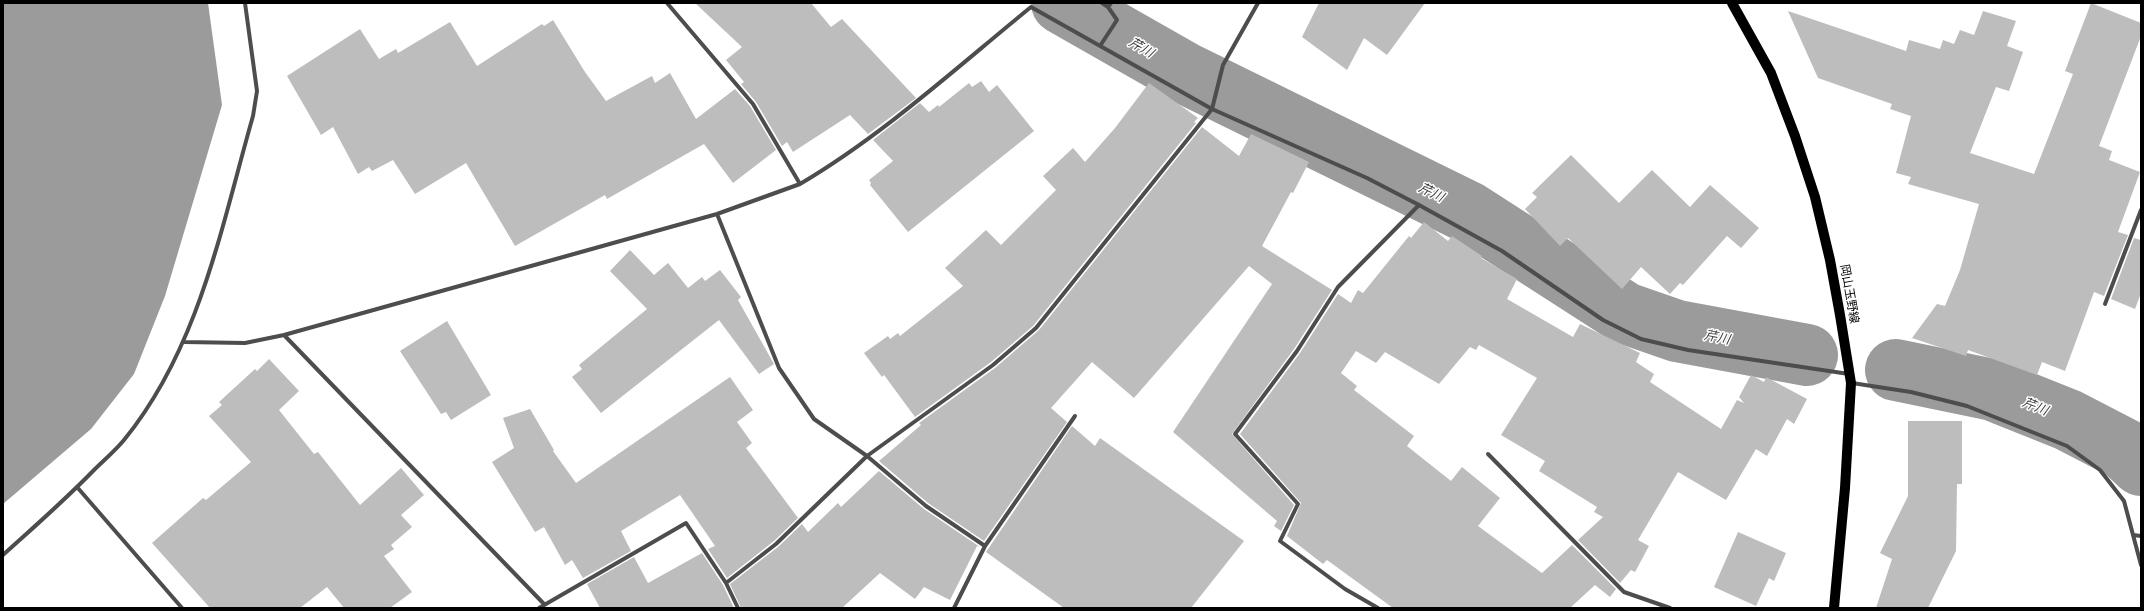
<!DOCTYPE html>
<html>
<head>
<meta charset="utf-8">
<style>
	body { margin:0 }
	#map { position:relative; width:2144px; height:611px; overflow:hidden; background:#fff; font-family:Arial,sans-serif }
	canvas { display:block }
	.frame { position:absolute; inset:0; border:4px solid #000; pointer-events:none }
</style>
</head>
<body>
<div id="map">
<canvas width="2144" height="611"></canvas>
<div class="frame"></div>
</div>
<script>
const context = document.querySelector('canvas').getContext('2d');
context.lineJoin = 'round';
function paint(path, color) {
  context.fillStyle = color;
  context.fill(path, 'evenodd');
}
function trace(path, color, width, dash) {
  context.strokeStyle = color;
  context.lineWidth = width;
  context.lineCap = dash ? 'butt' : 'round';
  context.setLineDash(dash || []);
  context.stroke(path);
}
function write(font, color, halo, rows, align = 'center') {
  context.font = font + ' Arial,"Noto Sans JP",sans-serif';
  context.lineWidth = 3;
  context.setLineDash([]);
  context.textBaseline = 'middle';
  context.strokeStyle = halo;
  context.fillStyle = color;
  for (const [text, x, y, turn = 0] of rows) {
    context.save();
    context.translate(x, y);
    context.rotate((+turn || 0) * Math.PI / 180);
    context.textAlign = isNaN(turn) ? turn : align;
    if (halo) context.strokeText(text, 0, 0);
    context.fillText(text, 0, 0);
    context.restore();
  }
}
paint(new Path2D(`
	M 3,3 L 208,3 L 222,105 L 165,296 L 134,374 L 91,429 L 3,504 Z`), '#9b9b9b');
trace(new Path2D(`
	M 1062,3 L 1183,72 L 1468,212 L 1625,313 L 1677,331 L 1807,355
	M 1896,370 L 1993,390 L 2068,420 L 2124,449 L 2141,465`), '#9b9b9b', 62);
paint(new Path2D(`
	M 695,3 L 811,3 L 831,27 L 842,19 L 916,98 L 868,134 L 850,115 L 793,152 L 787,142 L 782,146 L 756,102 L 741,84 L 744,82 L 726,60 L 742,47 Z
	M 1319,3 L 1425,3 L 1387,55 L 1364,38 L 1347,70 L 1302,37 Z
	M 2091,3 L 2141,23 L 2141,36 L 2099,146 L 2112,151 L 2109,160 L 2140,172 L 2118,232 L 2128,235 L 2104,296 L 2094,292 L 2065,371 L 2042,362 L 2037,375 L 1968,350 L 1966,356 L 1912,338 L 1937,304 L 1945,306 L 1960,270 L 1979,204 L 1908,184 L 1911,177 L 1896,173 L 1911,116 L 1890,109 L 1892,104 L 1818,78 L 1788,11 L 1906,51 L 1909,40 L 1940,49 L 1943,40 L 1954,44 L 1960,30 L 1974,35 L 1983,11 L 2016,21 L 2007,46 L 2023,52 L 2009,91 L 1996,87 L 1970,153 L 2034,174 L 2073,74 L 2065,71 Z
	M 553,20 L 585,72 L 606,101 L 652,76 L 655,83 L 670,73 L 696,119 L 735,89 L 750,106 L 776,150 L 733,183 L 704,144 L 607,199 L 605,195 L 515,246 L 466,163 L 415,194 L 393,160 L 372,171 L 369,167 L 358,174 L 333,127 L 321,135 L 287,76 L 360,29 L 379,59 L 396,49 L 398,53 L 450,22 L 477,66 L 542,24 L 544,26 Z
	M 981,81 L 989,92 L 997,85 L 1034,131 L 908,232 L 870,185 L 871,183 L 869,180 L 893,161 L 873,140 L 920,103 L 929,112 L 938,105 L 939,107 L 969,83 L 972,87 Z
	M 1149,83 L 1198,118 L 1194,122 L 1196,123 L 1033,326 L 991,362 L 915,417 L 884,375 L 882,377 L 864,353 L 888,336 L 890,339 L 898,333 L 900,336 L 963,286 L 945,268 L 986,230 L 1001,245 L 1056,190 L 1043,176 L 1073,148 L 1085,162 L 1115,128 Z
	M 1202,127 L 1239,156 L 1251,134 L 1309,162 L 1293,193 L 1291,192 L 1262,246 L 1332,290 L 1294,349 L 1232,434 L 1294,505 L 1281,531 L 1274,526 L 1277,521 L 1173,432 L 1272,284 L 1249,266 L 1134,398 L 1092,362 L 1051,408 L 1067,422 L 984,541 L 928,503 L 879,461 L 921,425 L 919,423 L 995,368 L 1039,330 Z
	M 1571,155 L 1619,203 L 1652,170 L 1690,207 L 1710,185 L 1759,228 L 1741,248 L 1727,236 L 1683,285 L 1680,283 L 1670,294 L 1641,267 L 1622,289 L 1568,238 L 1560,246 L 1525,209 L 1537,197 L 1532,193 Z
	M 1424,222 L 1448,241 L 1452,236 L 1482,256 L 1481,258 L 1517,279 L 1507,299 L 1573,337 L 1580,324 L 1640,353 L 1636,362 L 1654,374 L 1650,382 L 1721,429 L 1737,400 L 1744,403 L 1739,397 L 1751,375 L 1764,382 L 1766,377 L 1807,399 L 1794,424 L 1787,419 L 1767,456 L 1756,449 L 1726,500 L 1678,472 L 1638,540 L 1649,546 L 1635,572 L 1631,570 L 1620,583 L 1578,540 L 1603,517 L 1594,512 L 1597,507 L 1539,471 L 1545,461 L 1501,435 L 1537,378 L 1479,345 L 1476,350 L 1470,347 L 1439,384 L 1385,352 L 1376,363 L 1356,351 L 1341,373 L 1357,386 L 1354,390 L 1414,436 L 1407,446 L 1451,481 L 1462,467 L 1500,498 L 1478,526 L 1542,573 L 1572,545 L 1616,589 L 1610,597 L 1595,585 L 1570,608 L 1393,608 L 1327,560 L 1323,564 L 1287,536 L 1301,503 L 1240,434 L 1300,353 L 1338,294 L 1351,303 L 1358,290 L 1363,293 L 1409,236 L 1411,238 Z
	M 2134,238 L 2141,240 L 2141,293 L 2135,309 L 2111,299 Z
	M 630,250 L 654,275 L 668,263 L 688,288 L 702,277 L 705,281 L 720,270 L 741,297 L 738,300 L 774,364 L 759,374 L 719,320 L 601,413 L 572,377 L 582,369 L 579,365 L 647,309 L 610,271 Z
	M 447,321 L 491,395 L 451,420 L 446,412 L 441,414 L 400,351 Z
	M 269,359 L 299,391 L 279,410 L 314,454 L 318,452 L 360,505 L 401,468 L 424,495 L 401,515 L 412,527 L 391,545 L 394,549 L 384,556 L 412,592 L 390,608 L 344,608 L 327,587 L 300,608 L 210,608 L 152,543 L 203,498 L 206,500 L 251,462 L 209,416 L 222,405 L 219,402 L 255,369 L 257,371 Z
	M 730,377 L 753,410 L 737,422 L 752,443 L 746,448 L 798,518 L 774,541 L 727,578 L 708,549 L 715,546 L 680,495 L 621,531 L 631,551 L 583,578 L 572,560 L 565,565 L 544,527 L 535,532 L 492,462 L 514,448 L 503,418 L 530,409 L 554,450 L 553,451 L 576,483 Z
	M 1908,421 L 1962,421 L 1962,484 L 1957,484 L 1956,551 L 1928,608 L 1876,608 L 1892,559 L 1880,553 L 1908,496 Z
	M 1072,426 L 1095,446 L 1100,438 L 1244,541 L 1191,608 L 1064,608 L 986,552 Z
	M 879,471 L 924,509 L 980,547 L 977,546 L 950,600 L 924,587 L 915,599 L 880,573 L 842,608 L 741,608 L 730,584 L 778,547 L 802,524 L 808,532 L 838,503 L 841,507 Z
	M 1738,532 L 1786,553 L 1774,581 L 1769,578 L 1756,606 L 1714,587 Z
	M 702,553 L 723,585 L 734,608 L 600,608 L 587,584 L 634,557 L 648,583 Z`), '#bdbdbd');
trace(new Path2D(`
	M 1102,3 L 1108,7 L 1111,3
	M 1100,46 L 1117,20 L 1108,7
	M 800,184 C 883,135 956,68 1031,7 L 1212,109 L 1367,178 L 1419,205 L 1502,251 L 1603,320 L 1641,339 L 1688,350 L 1849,374
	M 717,214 L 779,368 L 814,419 L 867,456 L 926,506 L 985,546
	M 2105,304 L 2141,210
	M 284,335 L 544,604
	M 184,342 L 245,343 L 284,335 L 717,214 L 800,184 L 753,104 L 667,3
	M 1852,383 L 1911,392 L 1967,406 L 2067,446 L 2100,470 L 2124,501 L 2141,565
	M 1488,454 L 1624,592 L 1670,608
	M 77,487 L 182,608
	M 2133,535 L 2141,536
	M 3,555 C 34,527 65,500 94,470 C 104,460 115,451 124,440 C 199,348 221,228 253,116 L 257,91 L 245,3
	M 726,583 L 776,544 L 867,456 L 993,365 L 1036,328 L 1212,109 L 1223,65 L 1258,3
	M 539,608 L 686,523 L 726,583 L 738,608
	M 954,608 L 985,546 L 1075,416
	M 1378,608 L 1345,589 L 1280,541 L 1298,504 L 1235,434 L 1297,351 L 1338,287 L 1419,205`), '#4d4d4d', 4);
trace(new Path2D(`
	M 1732,3 L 1771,73 L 1795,136 L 1815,197 L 1830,260 L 1840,315 L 1851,383 L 1845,488 L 1834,608`), '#000', 10);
write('12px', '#000', '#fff', [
	["岡山玉野線",1849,294,80]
]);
write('italic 13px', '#3c3c3c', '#fff', [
	["芹川",1141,48,30],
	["芹川",1431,193,26],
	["芹川",1717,338,11],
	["芹川",2035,407,22]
]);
</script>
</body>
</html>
